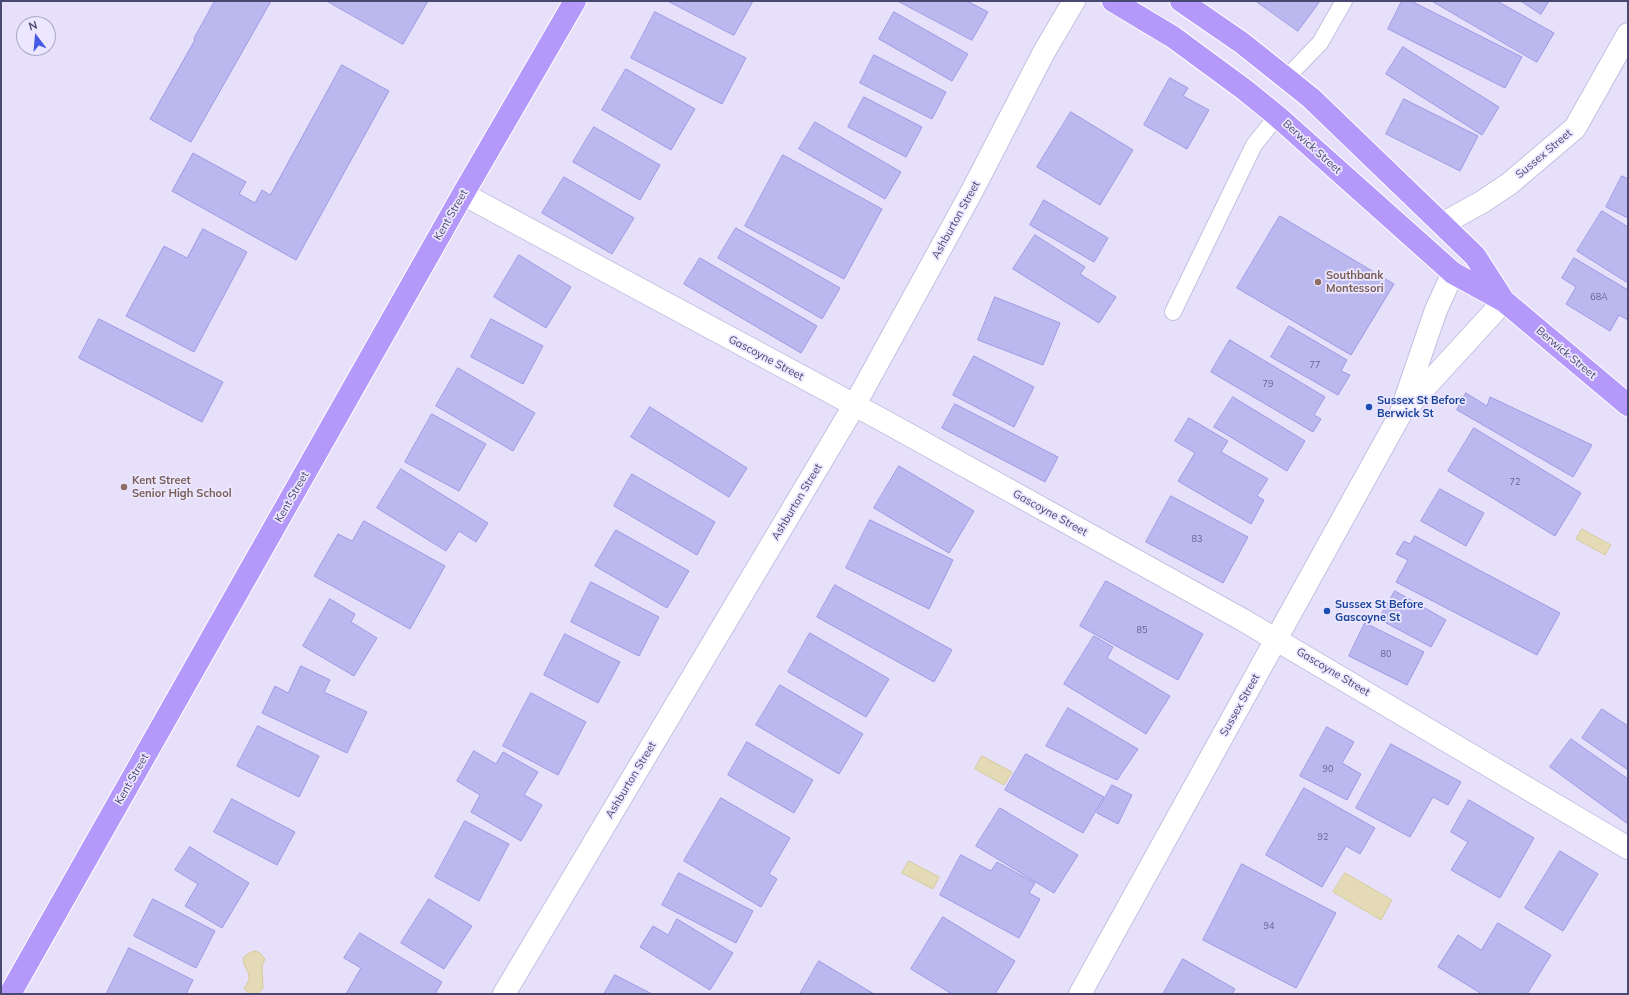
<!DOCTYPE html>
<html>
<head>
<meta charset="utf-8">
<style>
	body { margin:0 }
	#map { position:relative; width:1629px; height:995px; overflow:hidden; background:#e7e0fb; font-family:Mulish,sans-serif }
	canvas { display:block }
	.frame { position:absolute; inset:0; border:2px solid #494871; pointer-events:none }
	.north { position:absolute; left:16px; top:16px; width:40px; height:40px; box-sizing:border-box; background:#ece6ff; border:1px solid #aba7c6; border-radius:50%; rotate:344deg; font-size:11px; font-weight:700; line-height:16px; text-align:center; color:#494871 }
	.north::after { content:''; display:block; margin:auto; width:14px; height:18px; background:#475ae4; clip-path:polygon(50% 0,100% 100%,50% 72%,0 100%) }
</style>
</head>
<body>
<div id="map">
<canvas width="1629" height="995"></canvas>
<div class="frame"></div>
<div class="north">N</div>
</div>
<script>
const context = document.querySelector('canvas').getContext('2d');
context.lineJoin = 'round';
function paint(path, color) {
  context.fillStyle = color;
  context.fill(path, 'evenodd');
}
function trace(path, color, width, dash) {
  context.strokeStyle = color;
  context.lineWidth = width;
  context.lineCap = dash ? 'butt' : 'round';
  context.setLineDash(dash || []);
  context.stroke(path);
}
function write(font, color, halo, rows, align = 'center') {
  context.font = font + ' Mulish,sans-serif';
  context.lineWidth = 3.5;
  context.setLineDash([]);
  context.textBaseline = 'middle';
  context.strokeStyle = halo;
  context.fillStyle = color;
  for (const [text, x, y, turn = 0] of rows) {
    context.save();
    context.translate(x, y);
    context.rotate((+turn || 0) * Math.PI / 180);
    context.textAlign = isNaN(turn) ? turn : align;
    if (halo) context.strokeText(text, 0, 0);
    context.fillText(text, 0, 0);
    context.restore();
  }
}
const water = new Path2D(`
	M 1582,529 L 1611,545 L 1605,555 L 1576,539 Z
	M 982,756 L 1012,772 L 1004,785 L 975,769 Z
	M 909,861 L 939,877 L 933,889 L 902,873 Z
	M 1345,873 L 1392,900 L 1381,920 L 1333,892 Z
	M 255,951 L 260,953 L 265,959 L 262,966 L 263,988 L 258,994 L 249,994 L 244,988 C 246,985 248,982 249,979 C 251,968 231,958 255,951 Z`);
paint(water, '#e4dbb6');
trace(water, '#d6ca9c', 1);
const building = new Path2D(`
	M 215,1 L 271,1 L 191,142 L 150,119 L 195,40 L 194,39 Z
	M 327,1 L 428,1 L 403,44 Z
	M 668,1 L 753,1 L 734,35 Z
	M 898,1 L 967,1 L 988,12 L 972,40 Z
	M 1256,1 L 1320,1 L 1298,31 Z
	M 1402,1 L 1411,1 L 1522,57 L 1505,88 L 1388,29 Z
	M 1432,1 L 1497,1 L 1554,33 L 1537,62 Z
	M 1521,1 L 1549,1 L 1541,14 Z
	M 655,12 L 746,58 L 722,104 L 631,58 Z
	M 894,12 L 968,54 L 952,81 L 879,39 Z
	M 1403,47 L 1499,107 L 1482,135 L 1386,74 Z
	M 874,55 L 946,92 L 932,119 L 860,83 Z
	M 342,65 L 389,91 L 296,260 L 172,191 L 193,153 L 246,182 L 239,194 L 255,203 L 262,190 L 270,195 Z
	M 626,69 L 695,109 L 671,150 L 602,110 Z
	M 1170,78 L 1188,88 L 1183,96 L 1209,110 L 1187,149 L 1144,125 Z
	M 864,97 L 922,127 L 906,157 L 848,127 Z
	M 1404,99 L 1478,136 L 1460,171 L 1386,134 Z
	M 1071,112 L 1133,150 L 1100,205 L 1037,167 Z
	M 815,122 L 901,172 L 885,199 L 799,149 Z
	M 594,127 L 660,165 L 640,200 L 573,162 Z
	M 783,155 L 882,209 L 844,279 L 745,226 Z
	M 1622,176 L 1628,179 L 1628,218 L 1606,207 Z
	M 564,177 L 634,218 L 612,254 L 542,213 Z
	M 1044,200 L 1108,238 L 1094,262 L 1030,225 Z
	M 1602,211 L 1628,227 L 1628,283 L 1577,251 Z
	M 1280,216 L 1394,284 L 1351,355 L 1237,288 Z
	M 736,228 L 840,288 L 822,319 L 718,258 Z
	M 203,229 L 247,252 L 194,352 L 126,316 L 164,246 L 187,258 Z
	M 1035,235 L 1085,267 L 1080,274 L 1116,297 L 1099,323 L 1013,269 Z
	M 519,255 L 571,287 L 546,328 L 494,297 Z
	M 700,258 L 817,326 L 801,353 L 684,284 Z
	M 1574,258 L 1628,290 L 1628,320 L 1619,315 L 1610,331 L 1566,304 L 1576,287 L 1562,278 Z
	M 995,297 L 1060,323 L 1043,365 L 978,340 Z
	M 99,319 L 223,382 L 202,422 L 79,358 Z
	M 491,319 L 543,346 L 523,384 L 471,357 Z
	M 1289,326 L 1347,360 L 1341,371 L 1350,375 L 1338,395 L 1271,357 Z
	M 1230,340 L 1325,397 L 1314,415 L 1321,419 L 1313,432 L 1211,372 Z
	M 974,356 L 1034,387 L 1014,427 L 953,395 Z
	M 458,368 L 535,413 L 513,451 L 436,406 Z
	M 1466,393 L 1487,406 L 1490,397 L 1592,445 L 1573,477 L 1457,410 Z
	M 1233,397 L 1305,441 L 1287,471 L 1214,427 Z
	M 955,404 L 1058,457 L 1045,482 L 942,428 Z
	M 650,407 L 747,468 L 729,497 L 631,437 Z
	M 432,414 L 486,444 L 459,491 L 405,462 Z
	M 1189,418 L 1228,441 L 1221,452 L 1268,479 L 1257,496 L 1264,500 L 1251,524 L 1178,481 L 1195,453 L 1175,441 Z
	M 1474,428 L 1581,493 L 1555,536 L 1448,471 Z
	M 899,466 L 974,511 L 949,553 L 874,508 Z
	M 401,469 L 488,523 L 476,542 L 459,531 L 446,551 L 377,508 Z
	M 632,474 L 715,522 L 697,555 L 614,506 Z
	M 1440,489 L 1484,513 L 1466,546 L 1421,521 Z
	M 1171,496 L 1248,537 L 1223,583 L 1146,542 Z
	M 870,520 L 953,560 L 929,609 L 846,568 Z
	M 364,521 L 445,566 L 410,629 L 314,576 L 338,534 L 352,541 Z
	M 616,530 L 689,571 L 667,608 L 595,566 Z
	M 1415,536 L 1560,613 L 1537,655 L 1396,582 L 1408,560 L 1396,554 L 1404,541 L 1410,544 Z
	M 1106,581 L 1203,634 L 1178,680 L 1080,626 Z
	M 591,582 L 659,617 L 639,656 L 571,622 Z
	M 835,585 L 952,650 L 934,682 L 817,617 Z
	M 1395,591 L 1446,620 L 1431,647 L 1379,619 Z
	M 330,599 L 355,614 L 351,622 L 377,638 L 354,676 L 303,646 Z
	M 1365,623 L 1424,652 L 1407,685 L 1349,656 Z
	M 810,633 L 889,679 L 866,717 L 788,672 Z
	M 565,634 L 620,662 L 598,703 L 544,675 Z
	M 1094,636 L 1113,647 L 1107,658 L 1170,696 L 1146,734 L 1064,684 Z
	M 301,666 L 330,680 L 324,692 L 367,712 L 347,753 L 262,713 L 275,686 L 288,693 Z
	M 780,685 L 863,734 L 839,774 L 756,725 Z
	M 531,693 L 586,722 L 558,775 L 503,746 Z
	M 1068,708 L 1138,749 L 1117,780 L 1046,746 Z
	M 1602,709 L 1628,726 L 1628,770 L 1582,738 Z
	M 258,726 L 319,756 L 299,797 L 237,766 Z
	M 1327,727 L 1354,742 L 1342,763 L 1361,774 L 1347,800 L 1300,776 Z
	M 1571,739 L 1628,779 L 1628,824 L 1550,767 Z
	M 747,742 L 813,780 L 794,813 L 728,775 Z
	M 1391,744 L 1461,782 L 1448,805 L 1433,797 L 1410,837 L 1356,808 Z
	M 474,751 L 496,764 L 503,752 L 538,772 L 524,795 L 542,805 L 521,841 L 471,812 L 480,795 L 457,781 Z
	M 1026,754 L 1104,797 L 1083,833 L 1005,790 Z
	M 1112,785 L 1132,795 L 1118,824 L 1097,813 Z
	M 1304,788 L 1375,828 L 1360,854 L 1346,846 L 1322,887 L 1266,855 Z
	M 721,798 L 790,838 L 769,874 L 777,879 L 761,907 L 684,861 Z
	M 232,799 L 295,832 L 277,865 L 214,832 Z
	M 1469,800 L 1534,838 L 1500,898 L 1451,870 L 1468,842 L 1451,832 Z
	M 1000,808 L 1078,855 L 1054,893 L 976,846 Z
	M 465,821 L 509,844 L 479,901 L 435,877 Z
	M 190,847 L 249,883 L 222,928 L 185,906 L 198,884 L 175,870 Z
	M 1560,851 L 1598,874 L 1563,931 L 1525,908 Z
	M 961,855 L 991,871 L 997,862 L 1035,883 L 1029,893 L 1040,899 L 1019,938 L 940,895 Z
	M 1242,864 L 1336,913 L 1296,988 L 1203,940 Z
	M 679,873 L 753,911 L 736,943 L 662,905 Z
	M 153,899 L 215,931 L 196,968 L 134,936 Z
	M 429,899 L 472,926 L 444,969 L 401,943 Z
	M 943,917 L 1015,961 L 995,994 L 952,994 L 911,969 Z
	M 677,919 L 733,953 L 710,990 L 640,947 L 653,926 L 668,935 Z
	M 1498,923 L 1551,955 L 1527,994 L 1482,994 L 1438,967 L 1458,935 L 1481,950 Z
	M 360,933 L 442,982 L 435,994 L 346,994 L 361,968 L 344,958 Z
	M 129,948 L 193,980 L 186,994 L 109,994 L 107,993 Z
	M 1183,959 L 1235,989 L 1232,994 L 1163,994 Z
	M 819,961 L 874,994 L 800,994 Z
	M 615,975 L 652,994 L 604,994 Z`);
paint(building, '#bbb8f0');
trace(building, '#9c99e2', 1);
const service = new Path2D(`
	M 1286,78 L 1320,43 L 1344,1
	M 1173,312 L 1254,145 L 1277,116`);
const minor = new Path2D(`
	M 463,194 L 886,422 L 1243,620 L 1628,848
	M 1442,224 L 1482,202 L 1509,184 L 1575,128 L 1628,34
	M 1406,408 L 1504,301
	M 504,994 L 854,406 L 971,193 L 1044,52 L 1074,1
	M 1080,994 L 1400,415 L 1436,310 L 1453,273`);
const primary = new Path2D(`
	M 1113,1 L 1173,37 L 1245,90 L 1277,116 L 1453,273 L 1504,301 L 1628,405
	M 1181,1 L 1242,43 L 1311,98 L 1475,256 L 1502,298
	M 10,994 L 463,194 L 575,1`);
trace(service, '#c3c0e1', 18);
trace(minor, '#c3c0e1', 24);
trace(primary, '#fff', 24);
trace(service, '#fff', 16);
trace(minor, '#fff', 22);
trace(primary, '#b499fa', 22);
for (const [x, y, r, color] of [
	[1318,282,4,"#8d6e63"],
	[1369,407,4,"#1a4fb4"],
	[124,487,4,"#8d6e63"],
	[1327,611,4,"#1a4fb4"]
]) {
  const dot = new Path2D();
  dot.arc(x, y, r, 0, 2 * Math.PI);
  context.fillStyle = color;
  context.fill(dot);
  trace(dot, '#ece6ff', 1.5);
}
write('9px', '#666491', null, [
	["68A",1599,297],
	["77",1315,365],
	["79",1268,384],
	["72",1515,482],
	["83",1197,539],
	["85",1142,630],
	["80",1386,654],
	["90",1328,769],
	["92",1323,837],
	["94",1269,926]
]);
write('11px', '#494871', '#ece6ff', [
	["Berwick Street",1312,147,42],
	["Sussex Street",1544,154,-40],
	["Kent Street",451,215,-60],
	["Ashburton Street",956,220,-61],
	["Berwick Street",1566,353,40],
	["Gascoyne Street",766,358,28],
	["Kent Street",292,497,-60],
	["Ashburton Street",797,502,-59],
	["Gascoyne Street",1050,513,29],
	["Gascoyne Street",1333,672,31],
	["Sussex Street",1240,705,-61],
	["Kent Street",132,779,-60],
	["Ashburton Street",631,780,-59]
]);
write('bold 11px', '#785e54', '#ece6ff', [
	["Southbank",1326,276],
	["Montessori",1326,289],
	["Kent Street",132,481],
	["Senior High School",132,494]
], 'left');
write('bold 11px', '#164399', '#ece6ff', [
	["Sussex St Before",1377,401],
	["Berwick St",1377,414],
	["Sussex St Before",1335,605],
	["Gascoyne St",1335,618]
], 'left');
</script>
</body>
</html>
